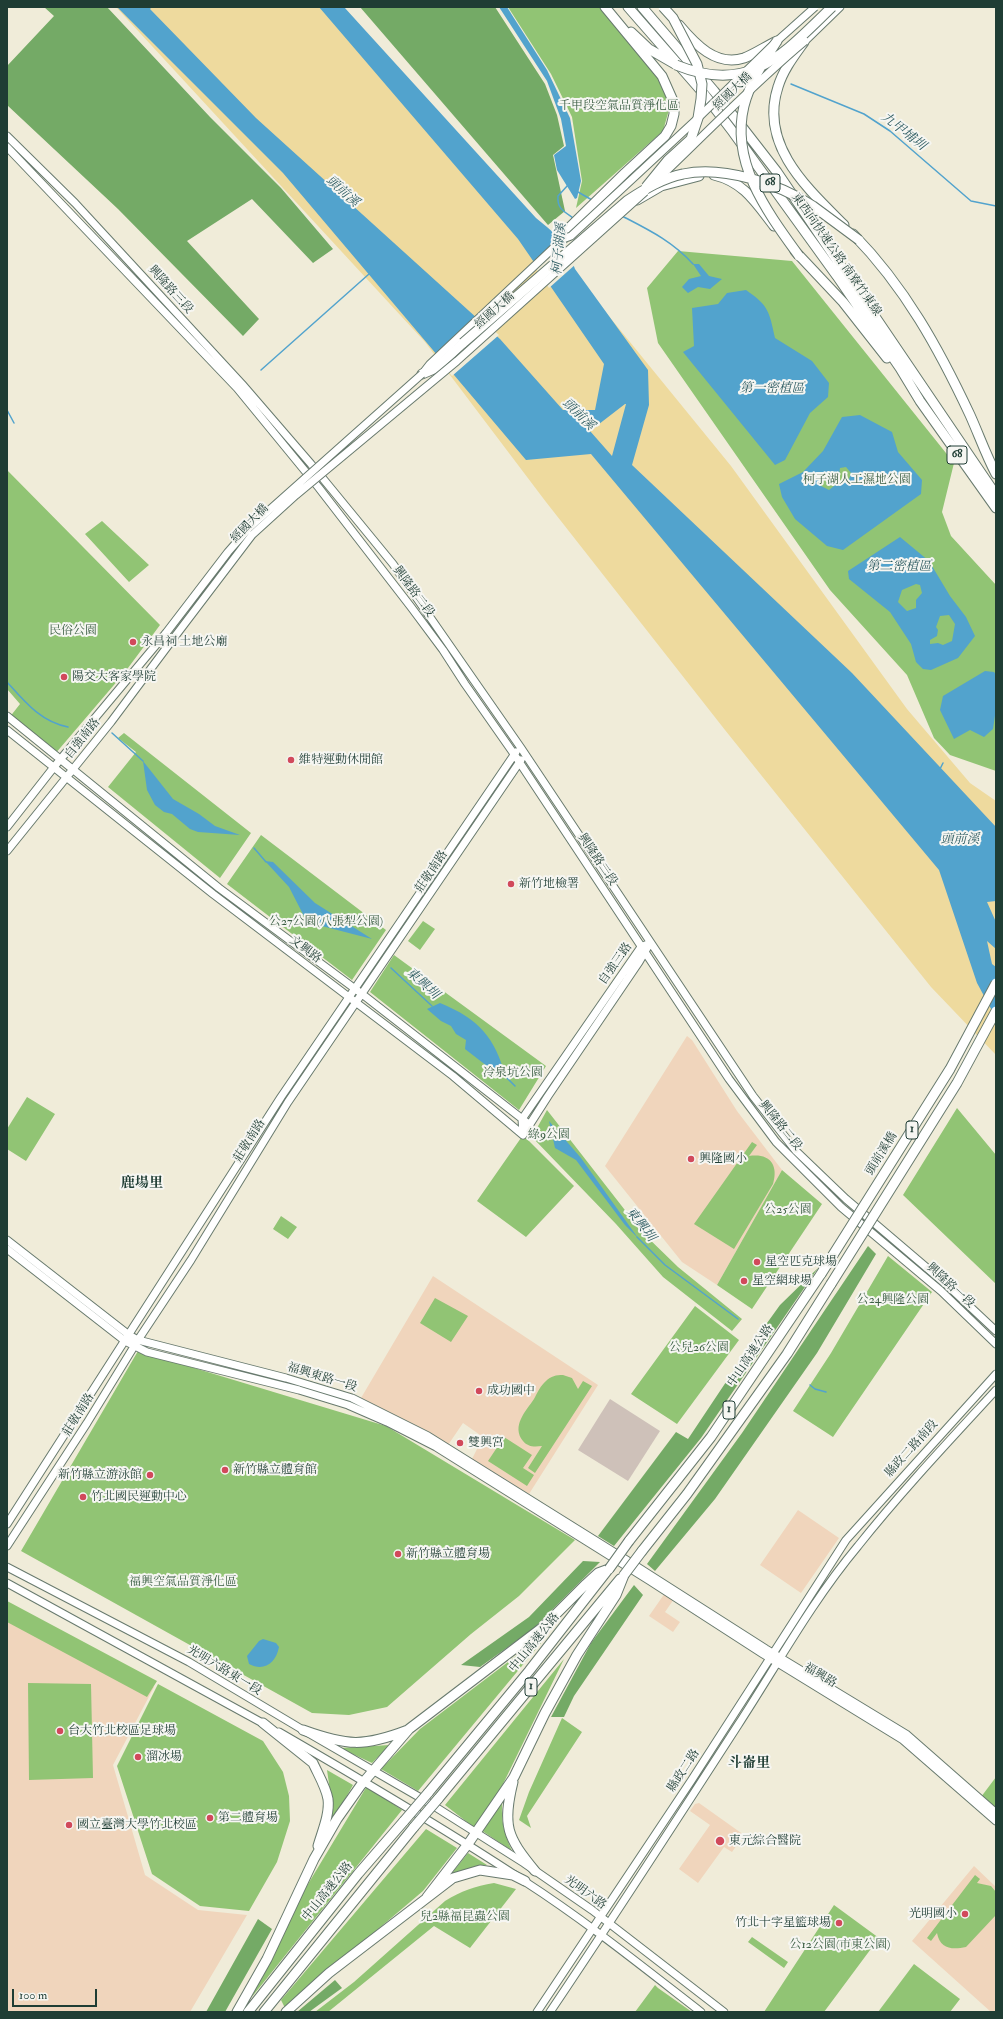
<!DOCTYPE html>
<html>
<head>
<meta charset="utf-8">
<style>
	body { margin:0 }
	#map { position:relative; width:1003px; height:2019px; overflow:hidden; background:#f0ecd9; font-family:"IM FELL Double Pica",serif }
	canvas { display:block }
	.frame { position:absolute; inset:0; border:8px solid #1f3d34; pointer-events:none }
	.scale { position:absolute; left:12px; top:1989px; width:85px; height:18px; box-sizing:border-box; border:2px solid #1f3d34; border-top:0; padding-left:5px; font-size:12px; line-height:14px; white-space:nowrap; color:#1f3d34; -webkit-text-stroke:3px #f6f6f2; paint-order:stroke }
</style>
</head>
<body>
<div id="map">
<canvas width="1003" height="2019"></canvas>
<div class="frame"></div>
<div class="scale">100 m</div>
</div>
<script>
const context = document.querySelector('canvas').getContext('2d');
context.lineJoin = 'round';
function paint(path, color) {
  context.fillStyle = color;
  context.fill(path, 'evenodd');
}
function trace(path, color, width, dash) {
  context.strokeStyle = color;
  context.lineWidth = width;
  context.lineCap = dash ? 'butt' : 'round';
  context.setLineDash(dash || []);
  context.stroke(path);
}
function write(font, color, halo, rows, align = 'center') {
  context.font = font + ' "IM FELL Double Pica","Noto Serif TC",serif';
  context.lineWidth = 4;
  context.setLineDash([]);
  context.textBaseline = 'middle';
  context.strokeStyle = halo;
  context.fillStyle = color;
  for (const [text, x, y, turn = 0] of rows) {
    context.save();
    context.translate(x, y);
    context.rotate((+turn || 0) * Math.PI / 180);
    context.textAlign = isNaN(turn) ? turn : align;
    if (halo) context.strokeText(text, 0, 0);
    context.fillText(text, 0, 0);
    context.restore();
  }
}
paint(new Path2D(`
	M 687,1036 L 692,1040 L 737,1111 L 782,1170 L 717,1285 L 682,1262 L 605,1166 Z
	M 433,1276 L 598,1385 L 529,1494 L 472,1459 L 483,1437 L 463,1423 L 448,1445 L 361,1398 Z
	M 798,1510 L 839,1538 L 801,1593 L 760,1565 Z
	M 665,1593 L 674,1599 L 665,1612 L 680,1622 L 673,1632 L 649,1616 Z
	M 7,1610 L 154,1687 L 113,1765 L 145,1875 L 198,1910 L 247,1915 L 190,2012 L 7,2012 Z
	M 699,1803 L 744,1835 L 732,1852 L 724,1847 L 698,1883 L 679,1869 L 710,1825 L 690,1811 L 695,1804 Z
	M 974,1866 L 996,1887 L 996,2012 L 991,2012 L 912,1941 Z`), '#f0d5bc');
paint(new Path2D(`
	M 610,1399 L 660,1431 L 628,1481 L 578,1450 Z`), '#cec1b9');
paint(new Path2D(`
	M 508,7 L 604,7 L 658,74 L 670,106 L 663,131 L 576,208 L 582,181 L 572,117 L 551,74 Z
	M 678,251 L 792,261 L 954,463 L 942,512 L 951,536 L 996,585 L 996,771 L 950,755 L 934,738 L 907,675 L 830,590 L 658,343 L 647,288 Z
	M 7,470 L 160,625 L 125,672 L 55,754 L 9,718 L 20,704 L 7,689 Z
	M 102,521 L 149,565 L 129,582 L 85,534 Z
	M 124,733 L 251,833 L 220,878 L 108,787 L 136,752 L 118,738 Z
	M 261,835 L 386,930 L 352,980 L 227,884 Z
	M 423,921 L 435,929 L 420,950 L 408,941 Z
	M 394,955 L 546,1066 L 519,1110 L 370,992 Z
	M 27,1097 L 55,1114 L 26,1161 L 7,1149 L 7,1129 Z
	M 957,1108 L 996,1155 L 996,1284 L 903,1195 Z
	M 547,1110 L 642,1232 L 678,1267 L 742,1319 L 732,1331 L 663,1277 L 616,1224 L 532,1137 Z
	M 523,1135 L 574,1186 L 526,1237 L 477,1201 Z
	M 752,1142 L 757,1145 L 749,1156 C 769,1153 779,1164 773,1184 L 734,1249 L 694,1224 Z
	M 782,1170 L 822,1204 L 752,1309 L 717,1285 Z
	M 281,1216 L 297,1227 L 288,1239 L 273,1229 Z
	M 888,1256 L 932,1292 L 833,1437 L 793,1411 L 831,1353 Z
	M 435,1298 L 468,1316 L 451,1342 L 420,1323 Z
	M 695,1306 L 739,1340 L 677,1424 L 631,1394 Z
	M 138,1351 L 386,1426 L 575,1540 L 519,1596 L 471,1634 L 387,1707 L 349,1715 L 312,1713 L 21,1551 Z
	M 563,1375 L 572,1378 L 578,1389 L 583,1381 L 592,1386 L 535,1473 L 528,1468 L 542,1446 C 534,1447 528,1447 523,1441 C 511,1426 526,1411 534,1399 C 537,1393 541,1385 546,1381 C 551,1376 556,1375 563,1375 Z
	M 504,1437 L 532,1455 L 523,1468 L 534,1475 L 527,1486 L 488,1461 Z
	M 7,1601 L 9,1602 L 157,1681 L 147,1697 L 7,1622 Z
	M 533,1643 L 541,1643 L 418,1791 L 381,1769 L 420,1729 Z
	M 564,1659 L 503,1784 L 476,1829 L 445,1805 Z
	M 28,1683 L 91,1684 L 93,1778 L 29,1780 Z
	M 158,1684 L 263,1741 L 283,1772 L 289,1796 L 290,1821 L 277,1862 L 249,1911 L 200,1906 L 152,1874 L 117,1766 Z
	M 562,1718 L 582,1732 L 527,1816 L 531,1828 L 519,1820 L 529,1792 Z
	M 390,1745 L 372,1763 L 340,1748 Z
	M 327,1770 L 353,1785 L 331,1824 L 330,1791 Z
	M 996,1777 L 996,1809 L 981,1797 Z
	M 367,1786 L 402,1810 L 251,1998 L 305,1889 Z
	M 503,1796 C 500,1817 503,1832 512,1851 L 481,1830 Z
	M 426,1829 L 457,1848 L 423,1891 L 285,2008 L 281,2000 Z
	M 468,1853 L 487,1865 L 452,1873 Z
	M 975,1875 L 980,1879 L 977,1883 L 991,1886 L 996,1892 L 996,1915 L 966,1947 C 952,1950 940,1949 937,1933 L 931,1941 L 927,1938 Z
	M 494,1883 L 516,1889 L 470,1948 L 434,1926 L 328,2012 L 315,2012 L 354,1982 L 445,1901 C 461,1891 475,1886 494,1883 Z
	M 834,1905 L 879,1938 L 824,2012 L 764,2012 Z
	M 752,1937 L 788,1962 L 784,1968 L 748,1942 Z
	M 914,1964 L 960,1999 L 950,2012 L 878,2012 Z
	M 655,1985 L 658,1988 L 692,2012 L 635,2012 Z`), '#91c474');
paint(new Path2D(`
	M 44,7 L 107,7 L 210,117 L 281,188 L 333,249 L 313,263 L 252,199 L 187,241 L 259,319 L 243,336 L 118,209 L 7,105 L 7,66 L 54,16 Z
	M 360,7 L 495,7 L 545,84 L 557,115 L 564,146 L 553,155 L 565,211 L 548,225 Z
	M 868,1246 L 876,1254 L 817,1353 L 715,1499 L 655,1571 L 647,1564 L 742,1433 Z
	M 818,1268 L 701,1438 L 614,1546 L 598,1536 L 676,1432 L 688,1439 L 744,1355 L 780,1305 Z
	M 583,1561 L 600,1562 L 533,1629 L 480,1667 L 461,1665 L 529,1617 Z
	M 634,1585 L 643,1595 L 574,1696 L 564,1717 L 551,1717 L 591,1643 Z
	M 258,1919 L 272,1929 L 225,2012 L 206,2012 Z
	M 335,1980 L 342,1988 L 309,2012 L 297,2012 Z`), '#74aa66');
paint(new Path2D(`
	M 116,7 L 344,7 L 546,239 L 731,466 L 907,709 L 970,783 L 996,801 L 996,1055 L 931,987 L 725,730 L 546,502 L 425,342 Z`), '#eeda9e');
paint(new Path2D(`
	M 117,7 L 152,7 L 150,9 L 256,118 L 500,339 L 563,410 L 595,410 L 604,364 L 518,239 L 319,7 L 344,7 L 536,218 C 558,236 566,242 575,269 L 648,370 L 649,405 L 632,465 L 852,673 L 996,827 L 996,901 L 987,902 L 996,922 L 996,949 L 987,941 L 992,964 L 996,967 L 996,1018 L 977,983 L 939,870 L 591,454 L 526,460 L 283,173 ZM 625,404 L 626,404 L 612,456 L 590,431 Z
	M 499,7 L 507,7 L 512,15 L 547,70 L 570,118 L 581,181 L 577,198 L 575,199 L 557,170 L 554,155 L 566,146 L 561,119 L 547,81 Z
	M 693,264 L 699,264 L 709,276 L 722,279 L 710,289 L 698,287 L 688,293 L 682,287 L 689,279 L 701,276 Z
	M 746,290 C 769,306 769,311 775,338 L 812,361 L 829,383 L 828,397 L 810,413 L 785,460 L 775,465 L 683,352 L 694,346 L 692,308 L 718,304 L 727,293 Z
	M 860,415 L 892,432 L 898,452 L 922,480 L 921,494 L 843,550 L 827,546 L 795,519 L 782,497 L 779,484 L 803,472 L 823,451 L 842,417 ZM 846,467 L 851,473 L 848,483 L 839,482 L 829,490 L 821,486 L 825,477 L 839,475 L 840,468 Z
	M 900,537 L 929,561 L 950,596 L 966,617 L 975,636 L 958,658 L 931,670 L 923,669 L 916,662 L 911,644 L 890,612 L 849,579 L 848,571 ZM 916,584 L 920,585 L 922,593 L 916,600 L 916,608 L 907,611 L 898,602 L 902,590 ZM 949,615 L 955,624 L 952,641 L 943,645 L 938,643 L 930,644 L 930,640 L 937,636 L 938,630 L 936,627 L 940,616 Z
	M 985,671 L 994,672 L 996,675 L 996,709 L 993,729 L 984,737 L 970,730 L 954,739 L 940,710 L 943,696 Z
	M 143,761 L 173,799 L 199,814 L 215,826 L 240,835 L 198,832 L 190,829 L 172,814 L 164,812 L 155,805 L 147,790 Z
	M 265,861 L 273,862 L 315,903 L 372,939 L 314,924 L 306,920 L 289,887 Z
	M 440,1003 C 479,1019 495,1037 506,1078 L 496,1073 L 465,1049 L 466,1040 L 456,1034 L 451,1026 L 441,1021 L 427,1009 Z
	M 549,1121 L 581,1158 L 638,1238 L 625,1225 L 576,1160 L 555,1148 Z
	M 263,1639 L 276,1643 L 279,1647 C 276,1663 264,1672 249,1664 L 247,1656 L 259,1641 Z`), '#52a3cd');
paint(new Path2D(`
	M 561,238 L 571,250 L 576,264 L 549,288 L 533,264 Z
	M 478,316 L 499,335 L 452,376 L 435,356 Z`), '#f0ecd9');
trace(new Path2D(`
	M 791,84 L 864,114 L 890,131 L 971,201 L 996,206
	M 568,185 L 558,196 C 557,208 563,211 572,217 L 572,220
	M 578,192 L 592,200
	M 622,216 C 649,230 672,241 693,264
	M 261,370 L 369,274
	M 7,410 L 14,423
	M 7,682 C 25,702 41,722 68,727
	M 112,733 L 143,761
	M 940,769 L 943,763
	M 254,848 L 266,862
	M 391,968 L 432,1006
	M 505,1076 L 515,1086
	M 637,1237 L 665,1265 L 738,1319
	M 810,1385 L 815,1389 L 826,1392`), '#52a3cd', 1.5);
const secondary = new Path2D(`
	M 805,41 L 840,7
	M 7,136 L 75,203 L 242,384 L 311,464 L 393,564 L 521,748 L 753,1096 L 796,1151 L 846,1199 L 947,1285 L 996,1331
	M 7,147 L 237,388 L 319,488 L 411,607 L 443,650 L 465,684 L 514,754 L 729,1079 L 776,1142 L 841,1207 L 941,1291 L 996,1344
	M 423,373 L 430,364 L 563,239
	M 7,716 L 219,888 L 362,994 L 530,1125
	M 7,730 L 213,894 L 453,1076 L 523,1135
	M 7,827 L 54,767 L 166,633
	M 7,851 L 111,722 L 173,639
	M 650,943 L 639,962 L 548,1096 L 523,1135 L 522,1119 L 641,947 Z
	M 7,1240 L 129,1335 L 138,1340 L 286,1378 L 352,1398 L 428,1436 L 625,1559 L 766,1649 L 906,1734 L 996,1813
	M 7,1249 L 125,1341 L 147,1352 L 299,1390 L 348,1405 L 387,1422 L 436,1447 L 650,1581 L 763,1654 L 903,1740 L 996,1821
	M 7,1524 L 281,1097 L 516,752
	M 7,1546 L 87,1423 L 138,1340 L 191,1260 L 288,1102 L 521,760
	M 7,1567 L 189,1662 L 303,1730 L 426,1801 L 524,1863 L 592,1910 L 724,2012
	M 7,1583 L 266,1725
	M 279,1732 C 362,1780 444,1828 524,1881 C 586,1921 643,1967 701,2012
	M 537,2012 L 691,1781 L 846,1540 L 996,1374
	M 550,2012 C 614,1917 676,1821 738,1725 C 777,1665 812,1601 858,1546 C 901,1492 949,1441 996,1390`);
const highway = new Path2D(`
	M 628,7 L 704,94 L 733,132 L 837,276 L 900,368 L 920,401 L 996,508
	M 642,7 L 714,91 L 777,172 L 996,495
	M 679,25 C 695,44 716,67 744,58 C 755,54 766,46 777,41
	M 631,32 L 649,49 L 675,64
	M 804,42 C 794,56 783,70 778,87 C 759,145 807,188 844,225
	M 714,175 C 744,182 756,203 774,226
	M 637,200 L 661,186 L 699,176
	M 853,234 C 905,287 939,349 970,415 C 979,435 986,455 996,474
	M 563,239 L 565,232 L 625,173 L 665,136 L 671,126 L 674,114 L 674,103 L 662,76 L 605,7
	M 795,251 L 843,302 L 887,358
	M 422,374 L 436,368 L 463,343
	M 629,1541 L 711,1437 L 821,1274
	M 642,1551 L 687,1494 L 787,1354 L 831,1284
	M 263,1723 L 313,1763 C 318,1774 326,1787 328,1799 C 330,1814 322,1832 318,1846
	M 303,1730 C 347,1746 364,1747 408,1730
	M 513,1782 C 502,1826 507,1837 535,1871
	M 428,1793 L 529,1671 L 607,1571
	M 438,1799 L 620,1579
	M 427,1897 L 468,1844 L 514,1777 L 545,1713 L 577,1655 L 616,1595 L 624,1575
	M 237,2012 L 267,1959 L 314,1859 L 337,1819 L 361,1785 L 409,1729 L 543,1627 L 586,1584 L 598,1573 L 609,1569
	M 248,2012 L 358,1874 L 404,1821
	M 264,2012 L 414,1827
	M 286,2012 L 329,1973 L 453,1878 L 480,1870 L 513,1875 L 525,1881`);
trace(secondary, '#687a6e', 9);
trace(highway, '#687a6e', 11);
trace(secondary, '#fff', 7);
trace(highway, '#fff', 9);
const secondaryBridge = new Path2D(`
	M 655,182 C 705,135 752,85 805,41
	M 563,239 L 571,236 L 698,118 L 777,41 L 815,7
	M 166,633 L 228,552 L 249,528 L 422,374
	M 173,639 L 252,535 L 296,495 L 457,361 L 645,192`);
const highwayBridge = new Path2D(`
	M 777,41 C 764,61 750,82 744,106 C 730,163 768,213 799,256
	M 676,65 C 750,95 782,55 832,7
	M 646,187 L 668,160 L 691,139 L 698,118 L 701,99 L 702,84 L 697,64 L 673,18 L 663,7
	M 463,343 L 628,200 C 645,189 663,178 683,174 C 723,165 779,184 813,206 C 828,217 844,229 859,240
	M 821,1274 L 950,1069 L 996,983
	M 831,1284 L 957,1083 L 996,1011
	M 609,1569 L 629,1541
	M 624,1575 L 642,1551
	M 404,1821 L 428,1793
	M 414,1827 L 438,1799`);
trace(secondaryBridge, '#687a6e', 9, []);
trace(highwayBridge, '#687a6e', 11, []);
trace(secondaryBridge, '#fff', 7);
trace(highwayBridge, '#fff', 9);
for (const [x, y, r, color] of [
	[133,642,4,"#d1495b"],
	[64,677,4,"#d1495b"],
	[291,760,4,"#d1495b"],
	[511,884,4,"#d1495b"],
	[691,1159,4,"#d1495b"],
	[757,1262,4,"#d1495b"],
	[744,1281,4,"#d1495b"],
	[479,1391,4,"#d1495b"],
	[460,1443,4,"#d1495b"],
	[225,1470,4,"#d1495b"],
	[150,1475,4,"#d1495b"],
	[83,1497,4,"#d1495b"],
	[398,1554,4,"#d1495b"],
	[60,1731,4,"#d1495b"],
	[138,1757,4,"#d1495b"],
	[210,1818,4,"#d1495b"],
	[69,1825,4,"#d1495b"],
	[720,1841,5,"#d1495b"],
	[965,1914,4,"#d1495b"],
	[839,1923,4,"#d1495b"]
]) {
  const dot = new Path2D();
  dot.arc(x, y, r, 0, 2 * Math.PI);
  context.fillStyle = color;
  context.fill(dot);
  trace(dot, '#f6f6f2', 1.5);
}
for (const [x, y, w] of [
	[770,183,20],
	[957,455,20],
	[912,1130,12],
	[729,1410,12],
	[531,1687,12]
]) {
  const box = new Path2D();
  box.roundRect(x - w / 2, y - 9, w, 18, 3);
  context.fillStyle = '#f6f6f2';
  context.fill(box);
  trace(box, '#1f3d34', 1);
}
write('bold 11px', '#1f3d34', null, [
	["68",770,183],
	["68",957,455],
	["1",912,1130],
	["1",729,1410],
	["1",531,1687]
]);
write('12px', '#1f3d34', '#f6f6f2', [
	["經國大橋",733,92,-44],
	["東西向快速公路 南寮竹東線",836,255,55],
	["興隆路三段",170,290,48],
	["經國大橋",495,311,-42],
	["經國大橋",250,524,-46],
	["興隆路二段",413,592,53],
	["自強南路",83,739,-51],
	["興隆路二段",597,860,56],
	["莊敬南路",432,872,-56],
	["文興路",305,950,37],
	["自強三路",616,964,-55],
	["興隆路二段",780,1126,51],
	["莊敬南路",250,1141,-58],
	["頭前溪橋",882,1154,-58],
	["興隆路一段",950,1286,42],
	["中山高速公路",751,1356,-56],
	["福興東路一段",322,1378,17],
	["莊敬南路",79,1415,-58],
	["縣政二路南段",912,1449,-48],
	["中山高速公路",535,1643,-51],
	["光明六路東一段",224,1671,31],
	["福興路",820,1676,31],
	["縣政二路",684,1771,-57],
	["中山高速公路",328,1892,-51],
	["光明六路",585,1893,36]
]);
write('12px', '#3c5f44', '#f6f6f2', [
	["千甲段空氣品質淨化區",619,106],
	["柯子湖人工濕地公園",857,480],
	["民俗公園",73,631],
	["公27公園(八張犁公園)",326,922],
	["冷泉坑公園",513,1073],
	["綠9公園",549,1135],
	["公25公園",788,1210],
	["公24興隆公園",893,1300],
	["公兒26公園",699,1348],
	["福興空氣品質淨化區",183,1582],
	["兒2縣福昆蟲公園",465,1917],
	["公12公園(市東公園)",840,1945]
]);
write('12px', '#1f3d34', '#f6f6f2', [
	["永昌祠 土地公廟",141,642],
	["陽交大客家學院",72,677],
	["維特運動休閒館",299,760],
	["新竹地檢署",519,884],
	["興隆國小",699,1159],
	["星空匹克球場",765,1262],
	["星空網球場",752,1281],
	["成功國中",487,1391],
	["雙興宮",468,1443],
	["新竹縣立體育館",233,1470],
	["新竹縣立游泳館",142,1475,"right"],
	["竹北國民運動中心",91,1497],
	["新竹縣立體育場",406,1554],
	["台大竹北校區足球場",68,1731],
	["溜冰場",146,1757],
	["第二體育場",218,1818],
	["國立臺灣大學竹北校區",77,1825],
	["東元綜合醫院",729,1841],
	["光明國小",957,1914,"right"],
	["竹北十字星籃球場",831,1923,"right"]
], 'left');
write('italic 13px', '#2e5c62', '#f6f6f2', [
	["九甲埔圳",903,132,38],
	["頭前溪",342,192,42],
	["柯子湖溪",560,249,-85],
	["第一密植區",772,389],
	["頭前溪",578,415,44],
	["第二密植區",899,567],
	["頭前溪",960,840],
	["東興圳",422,984,42],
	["東興圳",640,1225,52]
]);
write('bold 14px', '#1f3d34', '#f6f6f2', [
	["鹿場里",142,1184],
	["斗崙里",749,1764]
]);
</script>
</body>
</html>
